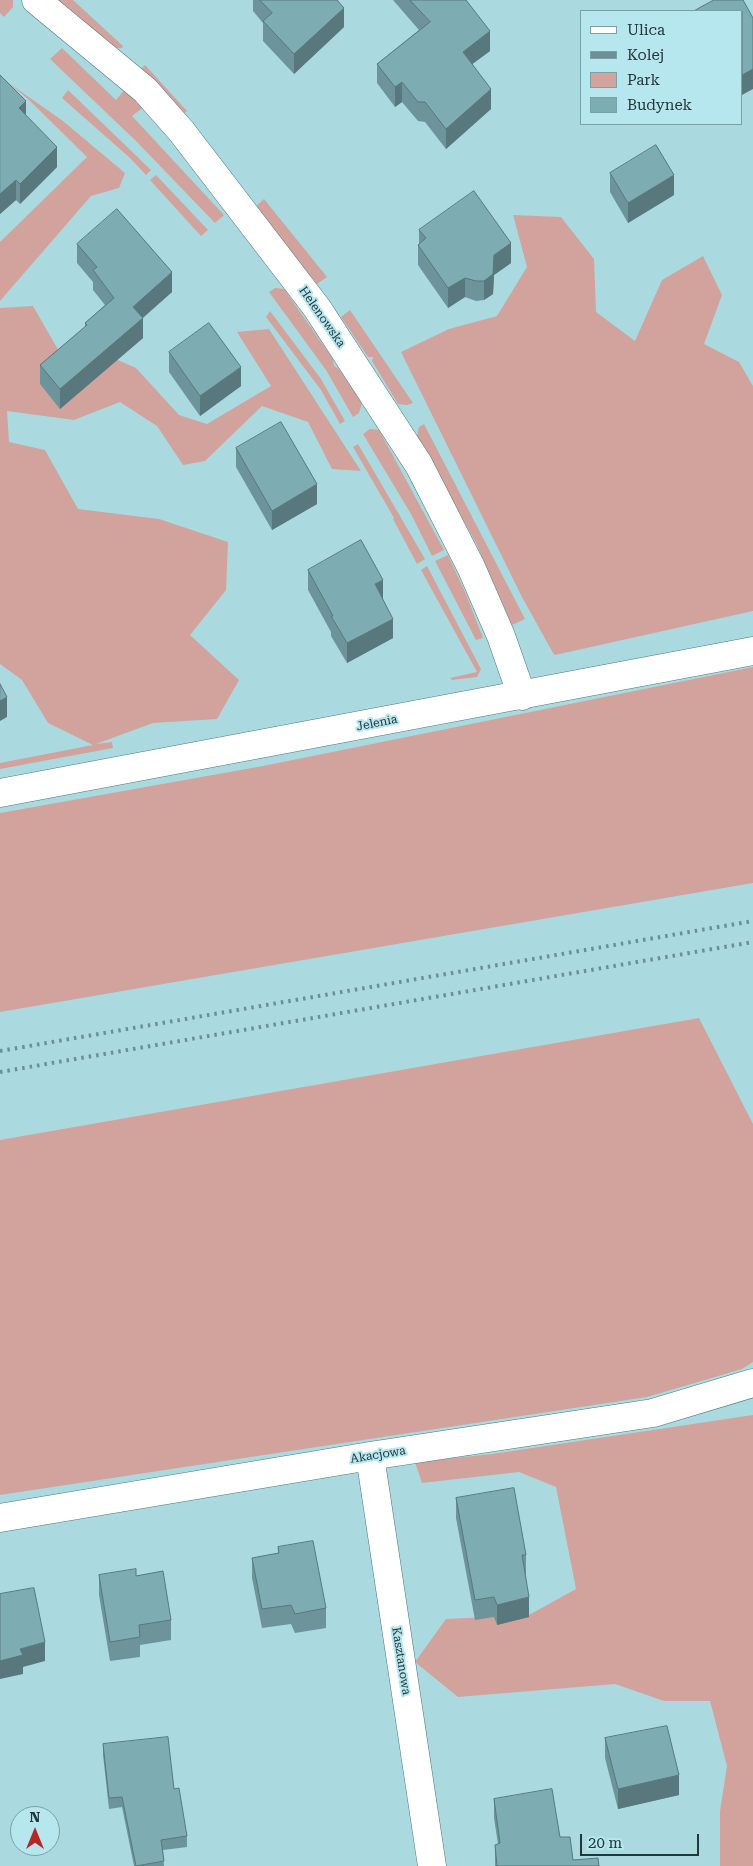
<!DOCTYPE html>
<html>
<head>
<meta charset="utf-8">
<style>
	body { margin:0 }
	#map { position:relative; width:753px; height:1866px; overflow:hidden; background:#aadae0; font-family:"Roboto Serif",serif }
	canvas { display:block }
	.legend { position:absolute; left:580px; top:10px; width:162px; height:115px; box-sizing:border-box; background:#b7e7ee; border:1px solid #7ca0a6; margin:0; padding:6px 9px; list-style:none; font-size:15px; color:#233639 }
	.legend li { display:flex; align-items:center; gap:10px; height:25px }
	.legend b { width:25px; border:1px solid #7ca0a6 }
	.north { position:absolute; left:10px; top:1806px; width:50px; height:50px; box-sizing:border-box; background:#b7e7ee; border:1px solid #7ca0a6; border-radius:50%; rotate:0deg; font-size:14px; font-weight:700; line-height:20px; text-align:center; color:#233639 }
	.north::after { content:''; display:block; margin:auto; width:18px; height:22px; background:#b62726; clip-path:polygon(50% 0,100% 100%,50% 72%,0 100%) }
	.scale { position:absolute; left:580px; top:1834px; width:119px; height:22px; box-sizing:border-box; border:2px solid #233639; border-top:0; padding-left:6px; font-size:15px; line-height:18px; white-space:nowrap; color:#233639; -webkit-text-stroke:4px #b7e7ee; paint-order:stroke }
</style>
</head>
<body>
<div id="map">
<canvas width="753" height="1866"></canvas>
<ul class="legend">
<li><b style="height:6px;background:#fff"></b>Ulica</li>
<li><b style="height:6px;background:#6c8f93"></b>Kolej</li>
<li><b style="height:14px;background:#d2a39d"></b>Park</li>
<li><b style="height:14px;background:#7eacb3"></b>Budynek</li>
</ul>
<div class="north">N</div>
<div class="scale">20 m</div>
</div>
<script>
const context = document.querySelector('canvas').getContext('2d');
context.lineJoin = 'round';
function paint(path, color) {
  context.fillStyle = color;
  context.fill(path, 'evenodd');
}
function trace(path, color, width, dash) {
  context.strokeStyle = color;
  context.lineWidth = width;
  context.lineCap = dash ? 'butt' : 'round';
  context.setLineDash(dash || []);
  context.stroke(path);
}
function write(font, color, halo, rows, align = 'center') {
  context.font = font + ' "Roboto Serif",serif';
  context.lineWidth = 4;
  context.setLineDash([]);
  context.textBaseline = 'middle';
  context.strokeStyle = halo;
  context.fillStyle = color;
  for (const [text, x, y, turn = 0] of rows) {
    context.save();
    context.translate(x, y);
    context.rotate((+turn || 0) * Math.PI / 180);
    context.textAlign = isNaN(turn) ? turn : align;
    if (halo) context.strokeText(text, 0, 0);
    context.fillText(text, 0, 0);
    context.restore();
  }
}
paint(new Path2D(`
	M 0,0 L 13,0 L 13,7 L 4,17 L 0,13 Z
	M 54,0 L 73,0 L 123,46 L 122,48 L 112,48 Z
	M 62,48 L 116,100 L 127,87 L 145,106 L 132,116 L 224,215 L 215,223 L 136,141 L 50,59 Z
	M 145,65 L 187,111 L 181,116 L 138,71 Z
	M 6,81 L 63,121 L 125,173 L 119,188 L 91,196 L 0,301 L 0,242 L 87,157 L 28,99 Z
	M 68,90 L 151,170 L 146,175 L 130,158 L 62,98 Z
	M 156,175 L 208,230 L 201,236 L 150,180 Z
	M 264,199 L 327,277 L 317,284 L 313,279 L 255,207 Z
	M 513,215 L 561,217 L 594,259 L 596,312 L 635,341 L 662,280 L 703,256 L 722,295 L 704,344 L 739,362 L 753,386 L 753,611 L 555,655 L 553,653 L 522,597 L 401,352 L 449,329 L 497,316 L 527,267 Z
	M 275,288 L 284,289 L 333,359 L 334,366 L 339,369 L 362,403 L 359,413 L 353,417 L 326,370 L 269,292 Z
	M 33,306 L 60,353 L 97,351 L 136,368 L 179,415 L 207,424 L 271,386 L 237,332 L 269,329 L 361,471 L 332,469 L 308,422 L 262,406 L 205,461 L 183,465 L 157,426 L 120,402 L 74,420 L 7,411 L 9,442 L 45,450 L 78,509 L 159,519 L 228,542 L 226,590 L 190,635 L 239,680 L 217,719 L 153,723 L 96,744 L 112,742 L 113,748 L 0,769 L 0,763 L 93,745 L 48,723 L 22,680 L 0,664 L 0,308 Z
	M 350,310 L 413,403 L 407,405 L 398,404 L 372,361 L 373,357 L 368,357 L 341,317 Z
	M 270,311 L 321,379 L 345,421 L 340,424 L 321,390 L 266,317 Z
	M 424,424 L 525,619 L 512,625 L 476,543 L 417,436 L 419,427 Z
	M 370,429 L 379,430 L 444,550 L 432,556 L 411,514 L 363,434 Z
	M 358,444 L 425,559 L 417,564 L 393,519 L 394,518 L 353,447 Z
	M 448,555 L 466,594 L 483,638 L 476,640 L 435,561 Z
	M 427,566 L 481,669 L 477,677 L 452,680 L 450,678 L 477,672 L 421,570 Z
	M 753,667 L 753,883 L 0,1012 L 0,813 L 263,766 Z
	M 699,1018 L 753,1124 L 753,1362 L 742,1369 L 647,1397 L 0,1495 L 0,1140 Z
	M 753,1415 L 753,1866 L 720,1866 L 720,1811 L 727,1766 L 710,1701 L 664,1701 L 615,1684 L 458,1697 L 415,1662 L 446,1619 L 529,1615 L 576,1589 L 556,1487 L 519,1472 L 422,1483 L 415,1462 L 492,1454 Z`), '#d2a39d');
const minor = new Path2D(`
	M 36,0 L 145,90 L 182,132 L 317,308 L 419,465 L 471,567 L 501,636 L 522,696
	M 0,793 L 753,651
	M 370,1456 L 432,1866
	M 0,1518 L 370,1456 L 653,1413 L 753,1383`);
trace(minor, '#4b787e', 29);
trace(minor, '#fff', 28);
trace(new Path2D(`
	M 0,1051 L 753,921
	M 0,1072 L 753,942`), '#6c8f93', 4, [2.5, 5]);
paint(new Path2D(`
	M 253,0 L 337,0 L 344,27 L 294,74 L 263,41 L 263,23 L 253,11 Z
	M 393,0 L 466,0 L 490,51 L 472,64 L 491,109 L 446,149 L 425,122 L 418,121 L 402,102 L 395,107 L 377,83 L 377,64 L 419,30 Z
	M 0,75 L 26,115 L 57,167 L 20,204 L 16,200 L 0,214 Z
	M 610,173 L 674,195 L 628,223 L 610,192 Z
	M 419,230 L 511,263 L 494,275 L 493,294 L 484,300 L 476,301 L 465,297 L 448,308 L 418,265 L 418,245 L 419,244 Z
	M 77,244 L 172,292 L 143,318 L 143,338 L 60,409 L 40,384 L 40,365 L 85,327 L 85,323 L 105,305 L 93,290 L 93,282 L 77,263 Z
	M 169,352 L 241,386 L 200,416 L 169,372 Z
	M 236,448 L 317,504 L 272,530 L 236,467 Z
	M 308,570 L 383,599 L 393,638 L 347,663 L 331,636 L 331,632 L 308,590 Z
	M 456,1498 L 526,1555 L 526,1574 L 525,1575 L 529,1617 L 497,1625 L 494,1617 L 475,1620 L 456,1518 Z
	M 278,1547 L 326,1608 L 326,1628 L 295,1633 L 291,1624 L 262,1628 L 252,1578 L 252,1558 L 278,1553 Z
	M 99,1575 L 136,1576 L 171,1620 L 171,1640 L 140,1645 L 140,1657 L 110,1661 L 99,1595 Z
	M 605,1738 L 679,1795 L 618,1809 L 605,1758 Z
	M 103,1744 L 174,1789 L 187,1836 L 187,1847 L 163,1850 L 164,1866 L 134,1866 L 122,1807 L 109,1809 L 103,1755 Z
	M 494,1799 L 560,1837 L 573,1860 L 599,1866 L 495,1866 L 495,1845 L 498,1844 L 494,1818 Z`), '#6c949a');
paint(new Path2D(`
	M 344,8 L 344,27 L 294,74 L 294,54 Z
	M 490,31 L 490,51 L 463,71 L 463,52 Z
	M 753,69 L 753,89 L 742,95 L 742,75 Z
	M 402,82 L 402,102 L 395,107 L 395,87 Z
	M 491,89 L 491,109 L 446,149 L 446,129 Z
	M 26,101 L 26,121 L 19,108 Z
	M 57,147 L 57,167 L 20,204 L 20,184 Z
	M 674,175 L 674,195 L 628,223 L 628,203 Z
	M 16,180 L 16,200 L 0,214 L 0,194 Z
	M 511,243 L 511,263 L 494,275 L 493,294 L 484,300 L 484,281 L 494,255 Z
	M 172,272 L 172,292 L 140,320 L 143,318 L 143,338 L 60,409 L 60,389 L 133,307 Z
	M 465,278 L 465,297 L 448,308 L 448,288 Z
	M 241,367 L 241,386 L 200,416 L 200,396 Z
	M 317,484 L 317,504 L 272,530 L 272,511 Z
	M 383,580 L 383,600 L 375,584 Z
	M 393,619 L 393,638 L 347,663 L 347,643 Z
	M 7,697 L 7,717 L 0,721 L 0,701 Z
	M 529,1597 L 529,1617 L 497,1625 L 497,1605 Z
	M 45,1642 L 45,1661 L 23,1667 L 23,1674 L 0,1679 L 0,1661 L 20,1649 Z
	M 679,1775 L 679,1795 L 618,1809 L 618,1789 Z`), '#58787d');
const building = new Path2D(`
	M 260,0 L 337,0 L 344,8 L 294,54 L 263,21 L 272,13 Z
	M 410,0 L 466,0 L 490,31 L 463,52 L 491,89 L 446,129 L 425,102 L 418,102 L 402,82 L 395,87 L 377,64 L 430,22 Z
	M 714,0 L 743,0 L 753,18 L 753,69 L 742,75 L 742,11 L 694,11 Z
	M 0,75 L 26,101 L 19,108 L 57,147 L 20,184 L 16,180 L 0,194 Z
	M 656,145 L 674,175 L 628,203 L 610,173 Z
	M 474,191 L 511,243 L 494,255 L 493,274 L 484,281 L 476,281 L 465,278 L 448,288 L 418,245 L 426,238 L 419,230 Z
	M 117,209 L 172,272 L 133,307 L 143,318 L 60,389 L 40,365 L 87,325 L 85,323 L 114,298 L 93,270 L 97,267 L 77,244 Z
	M 209,323 L 241,367 L 200,396 L 169,352 Z
	M 281,422 L 317,484 L 272,511 L 236,448 Z
	M 361,540 L 383,580 L 375,584 L 393,619 L 347,643 L 331,616 L 333,616 L 308,570 Z
	M 0,684 L 7,697 L 0,701 Z
	M 514,1488 L 526,1555 L 522,1555 L 529,1597 L 497,1605 L 494,1597 L 475,1600 L 456,1498 Z
	M 313,1541 L 326,1608 L 295,1614 L 291,1605 L 262,1609 L 252,1558 L 279,1553 L 278,1547 Z
	M 136,1569 L 136,1576 L 163,1571 L 171,1620 L 139,1625 L 140,1637 L 110,1642 L 99,1575 Z
	M 34,1588 L 45,1642 L 20,1649 L 23,1655 L 0,1661 L 0,1594 Z
	M 667,1726 L 679,1775 L 618,1789 L 605,1738 Z
	M 168,1737 L 174,1789 L 179,1788 L 187,1836 L 161,1840 L 164,1861 L 136,1866 L 122,1797 L 109,1798 L 103,1744 Z
	M 552,1789 L 560,1837 L 570,1837 L 573,1860 L 598,1858 L 599,1866 L 497,1866 L 495,1845 L 500,1843 L 494,1799 Z`);
paint(building, '#7eacb3');
trace(building, '#58787d', 1);
write('12px', '#233639', '#b7e7ee', [
	["Helenowska",322,317,55],
	["Jelenia",377,723,-11],
	["Akacjowa",378,1455,-9],
	["Kasztanowa",401,1661,81]
]);
</script>
</body>
</html>
